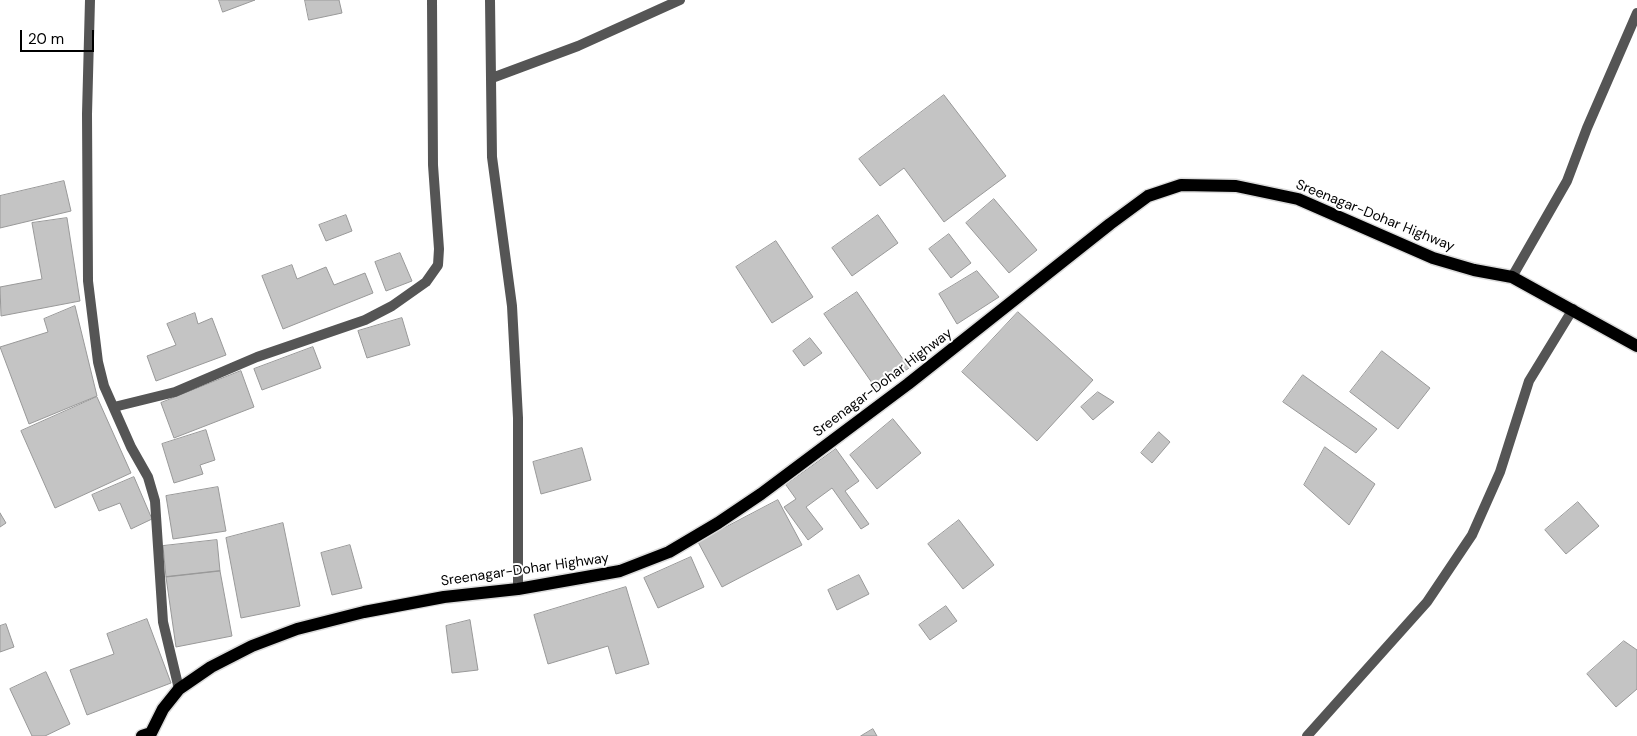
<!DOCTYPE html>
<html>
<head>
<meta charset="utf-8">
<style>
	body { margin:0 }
	#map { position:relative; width:1637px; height:736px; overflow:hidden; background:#fff; font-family:"DM Sans",sans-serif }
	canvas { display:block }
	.scale { position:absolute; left:20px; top:30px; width:74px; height:22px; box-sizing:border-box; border:2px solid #000; border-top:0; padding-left:6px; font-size:15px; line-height:18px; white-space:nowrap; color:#000; -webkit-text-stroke:4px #fff; paint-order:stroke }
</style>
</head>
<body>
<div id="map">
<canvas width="1637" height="736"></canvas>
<div class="scale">20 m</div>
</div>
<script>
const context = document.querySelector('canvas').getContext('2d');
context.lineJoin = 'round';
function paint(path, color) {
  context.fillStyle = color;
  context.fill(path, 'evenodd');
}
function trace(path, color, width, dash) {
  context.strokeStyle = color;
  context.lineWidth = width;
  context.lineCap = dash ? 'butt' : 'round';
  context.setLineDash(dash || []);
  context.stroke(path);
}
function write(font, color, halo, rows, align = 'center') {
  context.font = font + ' "DM Sans",sans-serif';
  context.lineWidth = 4;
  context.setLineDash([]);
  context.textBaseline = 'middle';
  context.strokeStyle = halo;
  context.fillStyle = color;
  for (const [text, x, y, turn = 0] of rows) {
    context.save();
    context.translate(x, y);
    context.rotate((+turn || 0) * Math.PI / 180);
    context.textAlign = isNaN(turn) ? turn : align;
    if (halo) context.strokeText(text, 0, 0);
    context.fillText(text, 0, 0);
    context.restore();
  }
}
const building = new Path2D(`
	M 219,0 L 255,0 L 223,12 Z
	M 305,0 L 339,0 L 342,13 L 309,20 Z
	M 944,95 L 1006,176 L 944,222 L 904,168 L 880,186 L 859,159 Z
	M 64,181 L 71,211 L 0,228 L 0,196 Z
	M 994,199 L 1037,250 L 1009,273 L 966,223 Z
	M 346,215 L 352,231 L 326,241 L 319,225 Z
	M 878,215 L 898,243 L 852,276 L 832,248 Z
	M 67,218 L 80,301 L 1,316 L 0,287 L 42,279 L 32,223 Z
	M 949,234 L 971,263 L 951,278 L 929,249 Z
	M 776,241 L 813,297 L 772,323 L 736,267 Z
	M 400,253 L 412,281 L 386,291 L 375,262 Z
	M 292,265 L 297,279 L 326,267 L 334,285 L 365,273 L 373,293 L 283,329 L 262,276 Z
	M 977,271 L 999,297 L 957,324 L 939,294 Z
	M 857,292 L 909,368 L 877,390 L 824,314 Z
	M 75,306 L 97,396 L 29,424 L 0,347 L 48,332 L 44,319 Z
	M 1018,312 L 1093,380 L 1037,441 L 962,372 Z
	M 195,313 L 198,324 L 212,318 L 226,355 L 156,381 L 147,356 L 176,345 L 167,324 Z
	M 402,318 L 410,345 L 367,358 L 358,331 Z
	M 810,338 L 822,353 L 804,366 L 793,351 Z
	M 313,347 L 321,368 L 262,390 L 254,369 Z
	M 1382,351 L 1430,388 L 1398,429 L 1350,392 Z
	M 241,371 L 254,407 L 174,438 L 161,403 Z
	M 1303,375 L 1377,429 L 1356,453 L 1283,402 Z
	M 1098,392 L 1114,402 L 1093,420 L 1081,407 Z
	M 97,397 L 131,473 L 55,508 L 21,431 Z
	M 893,419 L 921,453 L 877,489 L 850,455 Z
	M 206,430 L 215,460 L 200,465 L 203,474 L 174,483 L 162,444 Z
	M 1159,432 L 1170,442 L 1152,463 L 1141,453 Z
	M 1325,447 L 1375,484 L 1349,525 L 1304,485 Z
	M 582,448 L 591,480 L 541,494 L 533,462 Z
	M 836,449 L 859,481 L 845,491 L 869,524 L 861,529 L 832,488 L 806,507 L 823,529 L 808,540 L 784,507 L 796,499 L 786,485 Z
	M 134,477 L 152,519 L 131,529 L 120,503 L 99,511 L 92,495 Z
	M 218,487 L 226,531 L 173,539 L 166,496 Z
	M 778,500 L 802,545 L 722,587 L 698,542 Z
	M 1578,502 L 1599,526 L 1566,554 L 1545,530 Z
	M 0,513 L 6,523 L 0,527 Z
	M 959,520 L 994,565 L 963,589 L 928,544 Z
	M 283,523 L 300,606 L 241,618 L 226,538 Z
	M 217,540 L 220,571 L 166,577 L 163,546 Z
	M 350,545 L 362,588 L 332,595 L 321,553 Z
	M 691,557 L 704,587 L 658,608 L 644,578 Z
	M 220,571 L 232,636 L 176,647 L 166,577 Z
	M 859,575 L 869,594 L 837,610 L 828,590 Z
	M 626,587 L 649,664 L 616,674 L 608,646 L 548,664 L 534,615 Z
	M 946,606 L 957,621 L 930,640 L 919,625 Z
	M 147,619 L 171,683 L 87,715 L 70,670 L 114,654 L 107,634 Z
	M 470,620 L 478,670 L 452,673 L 446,626 Z
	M 6,624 L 14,647 L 0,652 L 0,626 Z
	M 1624,641 L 1637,650 L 1637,689 L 1616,707 L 1587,674 Z
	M 46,672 L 70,724 L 45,736 L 32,736 L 10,689 Z
	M 873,729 L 877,736 L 861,736 Z`);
paint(building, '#c4c4c4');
trace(building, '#999', 1);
const primary = new Path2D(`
	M 142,736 L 151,733 L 163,709 L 179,689 L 211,667 L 252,646 L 297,629 L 364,612 L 444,597 L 518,589 L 620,571 L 669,552 L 718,523 L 761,494 L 908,384 L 1110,224 L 1148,196 L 1181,185 L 1236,186 L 1298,199 L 1433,258 L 1474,270 L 1512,277 L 1637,346`);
trace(primary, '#dbdbdb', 15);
trace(new Path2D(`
	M 90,0 L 87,114 L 88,281 L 98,362 L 104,386 L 131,447 L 148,477 L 155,501 L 163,622 L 179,689
	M 490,0 L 492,157 L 512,306 L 518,418 L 518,589
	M 492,78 L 578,46 L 680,0
	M 1512,277 L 1567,181 L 1587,128 L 1637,13
	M 114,407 L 175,392 L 257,357 L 365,320 L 392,306 L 426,282 L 438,265 L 439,249 L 433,165 L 432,0
	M 1307,736 L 1427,602 L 1472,535 L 1500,472 L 1529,381 L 1573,309`), '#555', 10);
trace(primary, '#000', 12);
write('14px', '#000', '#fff', [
	["Sreenagar-Dohar Highway",1375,216,22],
	["Sreenagar-Dohar Highway",883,383,-37],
	["Sreenagar-Dohar Highway",525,570,-8]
]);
</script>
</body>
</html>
